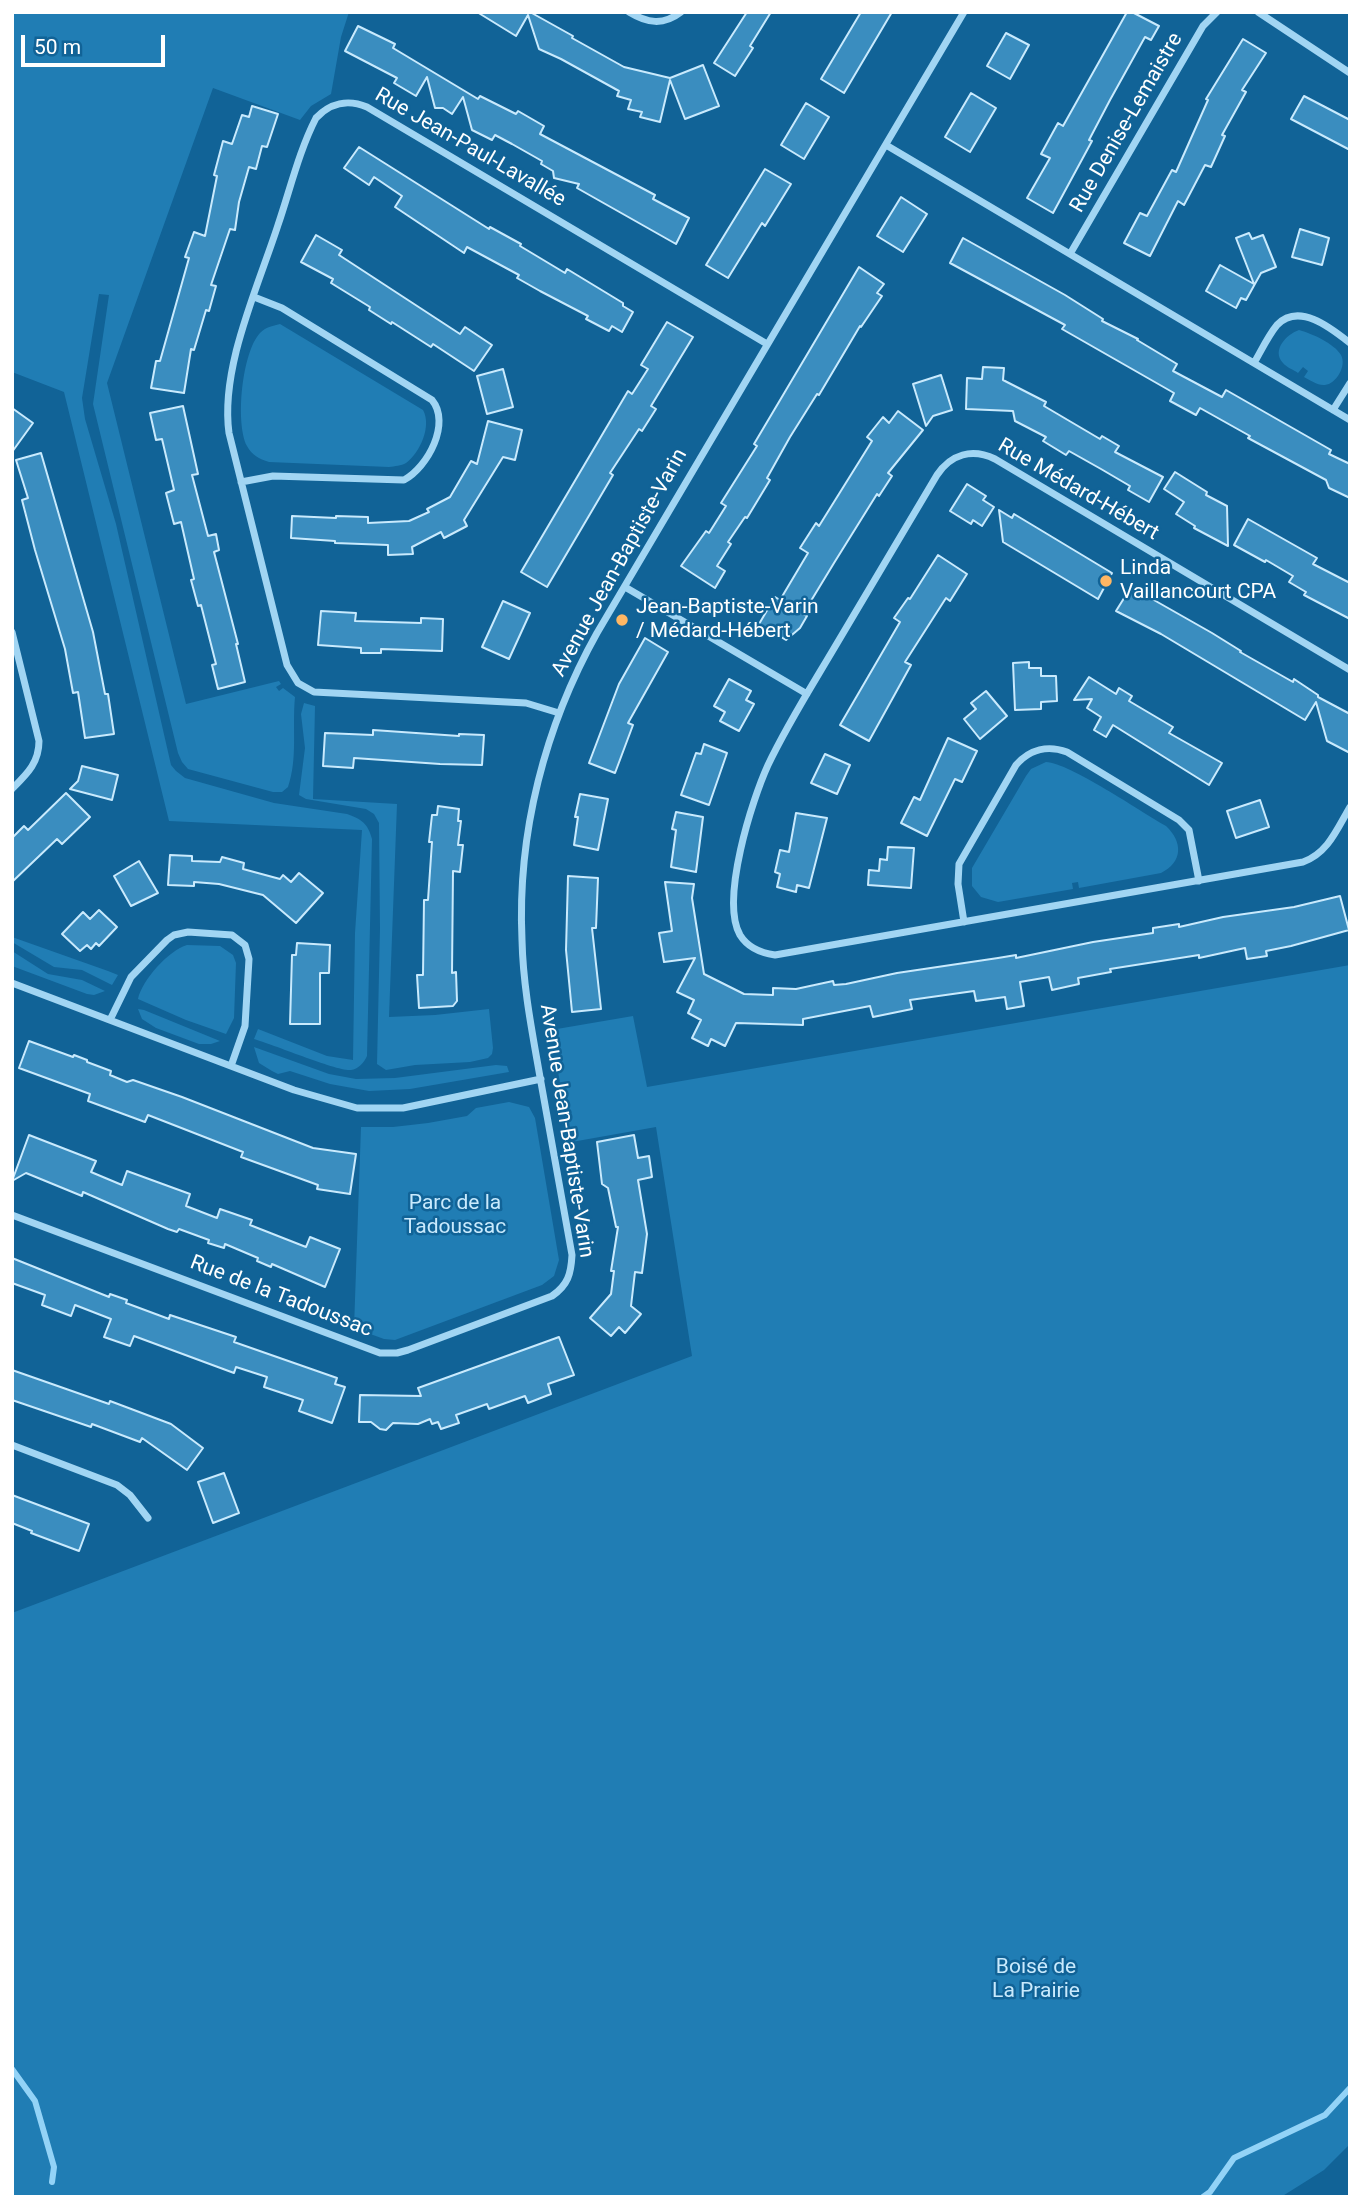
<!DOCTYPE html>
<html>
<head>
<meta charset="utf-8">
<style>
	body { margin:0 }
	#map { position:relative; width:1362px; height:2209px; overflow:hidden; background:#116397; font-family:Roboto,sans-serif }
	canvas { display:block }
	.frame { position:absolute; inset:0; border:14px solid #fff; pointer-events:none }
	.scale { position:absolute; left:21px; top:35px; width:144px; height:32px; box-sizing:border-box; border:4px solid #fff; border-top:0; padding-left:9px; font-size:21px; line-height:24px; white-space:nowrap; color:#fff; -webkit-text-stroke:5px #116397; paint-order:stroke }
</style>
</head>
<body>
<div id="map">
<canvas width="1362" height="2209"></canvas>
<div class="frame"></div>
<div class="scale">50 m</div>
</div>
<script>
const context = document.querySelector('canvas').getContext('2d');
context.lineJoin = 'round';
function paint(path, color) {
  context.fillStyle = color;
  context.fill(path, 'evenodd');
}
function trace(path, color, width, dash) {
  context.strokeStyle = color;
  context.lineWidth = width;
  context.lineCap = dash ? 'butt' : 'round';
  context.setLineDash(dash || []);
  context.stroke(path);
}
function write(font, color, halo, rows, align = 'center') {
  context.font = font + ' Roboto,sans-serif';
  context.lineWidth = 5;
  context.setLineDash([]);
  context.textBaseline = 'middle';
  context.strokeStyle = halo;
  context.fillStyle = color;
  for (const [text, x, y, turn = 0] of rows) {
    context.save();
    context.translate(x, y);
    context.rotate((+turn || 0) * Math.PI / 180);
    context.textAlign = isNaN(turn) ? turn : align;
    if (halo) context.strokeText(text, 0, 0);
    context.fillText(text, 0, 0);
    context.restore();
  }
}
paint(new Path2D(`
	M 12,12 L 349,12 L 341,37 L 331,94 L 311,106 L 300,120 L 213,88 L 107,383 L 186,704 L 279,681 L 281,684 L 276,687 L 279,691 L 283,688 L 295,697 C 292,728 298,758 288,787 L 282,792 L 273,792 L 188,769 L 182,762 L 178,753 L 93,404 L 109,295 L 99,294 L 82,398 L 85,419 L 116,524 L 171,765 L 176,771 L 185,778 L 274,803 L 347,814 C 362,819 368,824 372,839 L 367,1056 C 364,1063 358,1069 351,1070 C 339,1072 272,1044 254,1039 L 258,1029 L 327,1056 L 353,1060 L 355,933 L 362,830 L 169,821 L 64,392 L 12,372 Z
	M 280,324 L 423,410 C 432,426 420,453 406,463 C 401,466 395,466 389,467 L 269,462 C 259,459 252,455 247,446 C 235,423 242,352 260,333 C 266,327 272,326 280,324 Z
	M 1299,330 C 1311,333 1335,344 1341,355 C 1347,366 1336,384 1325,385 C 1318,386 1310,380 1304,377 L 1308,371 L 1303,367 L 1298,373 C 1294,370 1286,367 1283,363 C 1271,350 1287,334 1299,330 Z
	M 304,703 L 315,706 L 313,799 L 397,804 L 389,1017 L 435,1015 L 489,1009 L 493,1048 L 492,1054 L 488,1058 L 470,1062 L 415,1065 L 386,1070 L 377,1064 L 380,929 L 379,823 L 374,814 L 366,809 L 306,799 L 299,795 L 305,748 L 301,714 Z
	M 1046,762 C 1070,763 1141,812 1166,826 C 1183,842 1183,862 1161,873 L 1079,888 L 1078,882 L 1072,883 L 1073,889 L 998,902 L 981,897 L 972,886 L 972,868 L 1026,776 L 1031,769 Z
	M 12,937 L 108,971 L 118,975 L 112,985 L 82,970 L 54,967 L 12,942 Z
	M 187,945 L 220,946 L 233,955 L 236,963 L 234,1018 L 226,1034 L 186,1020 L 138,999 C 142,980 169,950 187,945 Z
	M 12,951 L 48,974 L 82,980 L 105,991 L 94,995 L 87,994 L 12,966 Z
	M 1350,965 L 1350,2144 L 1324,2170 L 1281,2197 L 12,2197 L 12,1613 L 692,1356 L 656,1127 L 566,1143 L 559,1103 L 563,1101 L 551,1030 L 633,1016 L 647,1087 Z
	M 138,1009 L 144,1010 L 220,1041 L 211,1044 L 199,1044 L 156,1028 L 142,1019 Z
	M 254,1047 L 329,1074 L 356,1079 L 395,1078 L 496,1065 L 507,1066 L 509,1072 L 410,1089 L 369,1091 L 330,1084 L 290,1071 L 278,1074 L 272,1071 L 259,1063 Z
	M 509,1102 L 529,1107 L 535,1118 L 559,1260 L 554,1276 L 542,1285 L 395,1340 L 384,1339 L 354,1328 L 361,1127 L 393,1127 L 428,1123 L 467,1116 L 476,1108 Z`), '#207db4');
trace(new Path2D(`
	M 12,2069 L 35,2101 L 54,2167 L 52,2182
	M 1203,2197 L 1210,2192 L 1234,2158 L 1325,2115 L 1350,2088`), '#93d3f7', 6);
const building = new Path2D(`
	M 477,12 L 530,12 L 573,36 L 572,38 L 624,67 L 670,78 L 703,65 L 719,106 L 685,119 L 670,80 L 660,122 L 640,117 L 642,112 L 628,109 L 631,100 L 617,96 L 619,91 L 561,59 L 539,49 L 528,15 L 516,36 Z
	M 747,12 L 771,12 L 750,46 L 753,48 L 735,76 L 714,63 Z
	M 861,12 L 892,12 L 844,93 L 821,79 Z
	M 1127,12 L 1132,12 L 1159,26 L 1151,40 L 1145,37 L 1110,100 L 1089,140 L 1092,141 L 1053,213 L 1027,198 L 1050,158 L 1041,154 L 1058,123 L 1063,126 Z
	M 358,26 L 395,44 L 393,48 L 478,99 L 480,96 L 516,114 L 518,111 L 544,126 L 540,134 L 655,195 L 653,199 L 689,218 L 676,244 L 577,188 L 579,184 L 554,178 L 553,171 L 541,164 L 542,161 L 512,144 L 495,135 L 492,140 L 472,130 L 463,97 L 452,114 L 443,108 L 435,108 L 427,77 L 416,96 L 394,83 L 397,78 L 345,51 Z
	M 1006,33 L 1029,45 L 1010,79 L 987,66 Z
	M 1243,39 L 1266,53 L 1242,90 L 1246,92 L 1222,135 L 1225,136 L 1211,167 L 1205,165 L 1184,205 L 1178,201 L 1150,256 L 1124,243 L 1140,213 L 1147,216 L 1172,170 L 1176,172 L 1208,100 L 1206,99 Z
	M 971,93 L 996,108 L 970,152 L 945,137 Z
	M 1304,96 L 1350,120 L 1350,150 L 1291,119 Z
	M 806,103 L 829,117 L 804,159 L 781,145 Z
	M 252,106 L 278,114 L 267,147 L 262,146 L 256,169 L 249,167 L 239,202 L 235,230 L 230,229 L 211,285 L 216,286 L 209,311 L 206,310 L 194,350 L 191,349 L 184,393 L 151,388 L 156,361 L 160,361 L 189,258 L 185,257 L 194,232 L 205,236 L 217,176 L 214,175 L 223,141 L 232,144 L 242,115 L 249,117 Z
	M 359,147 L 489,229 L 490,227 L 521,244 L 520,246 L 565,273 L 567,269 L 623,303 L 623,306 L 633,312 L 622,332 L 612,326 L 609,331 L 586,319 L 588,316 L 540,291 L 517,278 L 519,275 L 467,247 L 464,253 L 395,207 L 402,196 L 374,177 L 369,185 L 344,168 Z
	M 765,169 L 791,184 L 765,226 L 762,223 L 728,278 L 706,265 Z
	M 901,197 L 927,214 L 903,252 L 877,236 Z
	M 1300,229 L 1329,238 L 1322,265 L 1292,257 Z
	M 1249,233 L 1252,239 L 1263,235 L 1276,267 L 1261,273 L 1246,300 L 1241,298 L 1236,308 L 1206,291 L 1220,265 L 1254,284 L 1236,238 Z
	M 316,235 L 342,250 L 339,255 L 460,334 L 465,327 L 492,345 L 474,371 L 433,344 L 431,347 L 392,322 L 391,324 L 369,310 L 370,307 L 331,283 L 333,279 L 301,262 Z
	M 963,238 L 1065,295 L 1103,319 L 1102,321 L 1138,339 L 1137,340 L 1177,364 L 1173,371 L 1222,397 L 1226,390 L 1331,450 L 1329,454 L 1350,464 L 1350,498 L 1329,488 L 1326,480 L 1248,438 L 1250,436 L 1200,408 L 1196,415 L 1170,401 L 1174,393 L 1062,329 L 1065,325 L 950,263 Z
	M 859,267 L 884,284 L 877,293 L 882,296 L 861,327 L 860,326 L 819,395 L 817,394 L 790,437 L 767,478 L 770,480 L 747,518 L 745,517 L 728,542 L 731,544 L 717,566 L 725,571 L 715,588 L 681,566 L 706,531 L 709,533 L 726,506 L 721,503 L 757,446 L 754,444 Z
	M 667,322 L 693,337 L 651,406 L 656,409 L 642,431 L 639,429 L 610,473 L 613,475 L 547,587 L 521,572 L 628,391 L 632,394 L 648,369 L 641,365 Z
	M 983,367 L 1004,368 L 1003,380 L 1046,402 L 1044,406 L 1100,439 L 1102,436 L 1119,446 L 1115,452 L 1163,477 L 1149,502 L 1128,490 L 1130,486 L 1101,469 L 1069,451 L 1066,455 L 1043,441 L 1046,437 L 1015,421 L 1013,411 L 966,409 L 967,378 L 982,379 Z
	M 503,369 L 513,407 L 487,414 L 477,376 Z
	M 941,375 L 952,410 L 933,416 L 926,426 L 913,384 Z
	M 183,406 L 198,474 L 192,475 L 208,536 L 216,534 L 219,550 L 214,552 L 238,644 L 236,644 L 245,682 L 218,689 L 212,665 L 216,664 L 201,605 L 198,606 L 191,580 L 194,579 L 181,522 L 174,524 L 166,493 L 174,490 L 162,439 L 156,440 L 150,413 Z
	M 12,408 L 33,423 L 12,452 Z
	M 898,411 L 923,430 L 888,473 L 892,476 L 879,496 L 877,494 L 834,563 L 803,614 L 807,616 L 800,628 L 786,640 L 759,624 L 775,597 L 780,600 L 808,553 L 800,548 L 816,523 L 819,526 L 872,441 L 867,437 L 883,417 L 889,423 Z
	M 488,421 L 522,430 L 515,460 L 503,457 L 464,520 L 467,526 L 444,538 L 441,532 L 412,547 L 413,554 L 388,555 L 388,545 L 335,543 L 335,541 L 291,538 L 292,516 L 336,518 L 336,516 L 368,517 L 368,523 L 409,521 L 429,512 L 427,509 L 450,497 L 471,461 L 477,464 Z
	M 41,453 L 93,632 L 105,694 L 108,694 L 114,734 L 85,738 L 78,692 L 73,693 L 65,649 L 35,550 L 22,500 L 28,498 L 16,460 Z
	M 1175,472 L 1207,492 L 1206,495 L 1227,506 L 1228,546 L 1194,528 L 1195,526 L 1176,514 L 1184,502 L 1164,489 Z
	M 967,484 L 986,496 L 983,500 L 994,507 L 982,526 L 973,520 L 971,524 L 950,511 Z
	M 999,510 L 1012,518 L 1014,514 L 1112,573 L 1098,599 L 1003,542 Z
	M 1248,519 L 1317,558 L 1313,564 L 1350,583 L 1350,619 L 1304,595 L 1306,592 L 1289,582 L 1293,576 L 1266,560 L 1265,562 L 1234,545 Z
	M 938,555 L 967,574 L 950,601 L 946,598 L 905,662 L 911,665 L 869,741 L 840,725 L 900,622 L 894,618 L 908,598 L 910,599 Z
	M 1131,587 L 1212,633 L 1241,651 L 1240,652 L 1293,682 L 1294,679 L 1318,695 L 1318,697 L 1350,714 L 1350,753 L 1327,741 L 1316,702 L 1305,720 L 1161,634 L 1116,611 Z
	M 503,601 L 530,613 L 509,659 L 482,647 Z
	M 321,611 L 356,613 L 355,621 L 421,623 L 421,618 L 443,619 L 442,651 L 381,649 L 381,653 L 361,653 L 361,648 L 318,645 Z
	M 645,638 L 668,652 L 628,723 L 633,725 L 615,773 L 589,763 L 619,684 Z
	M 1029,662 L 1029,668 L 1041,668 L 1041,676 L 1056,676 L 1057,701 L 1041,702 L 1041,709 L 1015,710 L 1013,663 Z
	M 1089,677 L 1116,694 L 1119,688 L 1132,696 L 1129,701 L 1173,727 L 1169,733 L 1222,763 L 1209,785 L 1113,725 L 1106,737 L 1094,730 L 1101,717 L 1087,708 L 1092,699 L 1074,700 Z
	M 729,679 L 751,691 L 746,700 L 754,704 L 739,731 L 720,721 L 725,712 L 714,706 Z
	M 986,691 L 1007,716 L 980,739 L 964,719 L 976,709 L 971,703 Z
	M 373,730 L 459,736 L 459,734 L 484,735 L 482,765 L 440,764 L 354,758 L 353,768 L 323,766 L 325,733 L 373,735 Z
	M 948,738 L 977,751 L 962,782 L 955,779 L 927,836 L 901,823 L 914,797 L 920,800 Z
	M 704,744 L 727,753 L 709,805 L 681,795 L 696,753 L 701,754 Z
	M 825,754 L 850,765 L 837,794 L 811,783 Z
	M 82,766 L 118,775 L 112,800 L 70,789 L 78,781 Z
	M 66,793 L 90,817 L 62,844 L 57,839 L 12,882 L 12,838 L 24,826 L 28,830 Z
	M 580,794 L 608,799 L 598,850 L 574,845 L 578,817 L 575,817 Z
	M 1260,800 L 1269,827 L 1236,838 L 1227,811 Z
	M 438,806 L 459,809 L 458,821 L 461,821 L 458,845 L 463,845 L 460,872 L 453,871 L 452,973 L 456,972 L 457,1001 L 453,1006 L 419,1008 L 417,975 L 423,975 L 424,900 L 428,900 L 432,842 L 429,842 L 432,815 L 437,815 Z
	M 676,812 L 703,817 L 696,872 L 671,867 L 676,830 L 672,829 Z
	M 796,813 L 827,818 L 809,888 L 797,885 L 796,892 L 777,887 L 780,874 L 775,872 L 780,850 L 789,852 Z
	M 888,847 L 914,848 L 911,888 L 868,885 L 869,870 L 879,871 L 880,859 L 887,860 Z
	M 170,855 L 192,856 L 192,861 L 220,862 L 222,857 L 244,863 L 243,869 L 280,879 L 283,875 L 291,882 L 299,873 L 323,893 L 296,923 L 263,895 L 219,884 L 194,882 L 194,886 L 168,885 Z
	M 139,861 L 158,893 L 131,906 L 114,876 Z
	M 568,876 L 598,878 L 596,928 L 592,928 L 601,1009 L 572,1012 L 566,950 Z
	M 665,882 L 694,884 L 692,898 L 704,974 L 744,994 L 773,995 L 773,988 L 796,989 L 833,981 L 834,985 L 846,984 L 897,973 L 998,958 L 1016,955 L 1016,958 L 1093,942 L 1153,933 L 1153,928 L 1179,924 L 1179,927 L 1223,917 L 1294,907 L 1340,896 L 1349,930 L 1291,946 L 1266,951 L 1267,956 L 1247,959 L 1245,948 L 1199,958 L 1199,955 L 1110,969 L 1111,972 L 1078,978 L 1079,984 L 1052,990 L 1049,977 L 1020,982 L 1024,1006 L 1007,1009 L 1005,997 L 976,1001 L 974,991 L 910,1000 L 912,1009 L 873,1017 L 870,1006 L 803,1019 L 803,1025 L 736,1023 L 725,1046 L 711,1039 L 708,1046 L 692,1038 L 701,1020 L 688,1013 L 694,1000 L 677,992 L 695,958 L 664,962 L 659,933 L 672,931 Z
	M 99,910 L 117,927 L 99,946 L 96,943 L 91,949 L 87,945 L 80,951 L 62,934 L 83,912 L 90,919 Z
	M 297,943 L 330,945 L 329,973 L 320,973 L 320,1024 L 290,1024 L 292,955 L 296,955 Z
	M 29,1041 L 73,1057 L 74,1055 L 87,1060 L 87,1062 L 111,1071 L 110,1075 L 127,1082 L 133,1080 L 182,1097 L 313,1148 L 356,1154 L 350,1194 L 317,1189 L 318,1185 L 241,1157 L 243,1152 L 148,1115 L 145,1122 L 88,1101 L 90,1094 L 19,1068 Z
	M 29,1135 L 96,1161 L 91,1172 L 122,1185 L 127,1171 L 190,1194 L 186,1206 L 217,1218 L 220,1209 L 252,1220 L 250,1225 L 306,1247 L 310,1237 L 340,1249 L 325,1287 L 272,1264 L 271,1267 L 257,1261 L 258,1258 L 225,1244 L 224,1248 L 208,1243 L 209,1240 L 179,1229 L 177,1232 L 168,1229 L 83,1192 L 82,1196 L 26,1173 L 12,1181 Z
	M 634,1135 L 638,1158 L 649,1156 L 652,1177 L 638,1180 L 647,1234 L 642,1273 L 635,1272 L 631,1306 L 641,1314 L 625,1333 L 619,1327 L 611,1336 L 590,1318 L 611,1294 L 614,1271 L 611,1271 L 618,1227 L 616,1227 L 608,1188 L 602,1184 L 597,1142 Z
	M 12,1258 L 109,1297 L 110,1294 L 127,1300 L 126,1303 L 169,1319 L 170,1315 L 236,1337 L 234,1342 L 337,1378 L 335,1384 L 345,1387 L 332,1423 L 299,1411 L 303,1400 L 264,1387 L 267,1377 L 236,1367 L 234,1373 L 134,1336 L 130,1346 L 104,1337 L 111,1319 L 75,1305 L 71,1316 L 42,1305 L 45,1295 L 12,1283 Z
	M 559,1337 L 574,1375 L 548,1384 L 551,1394 L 528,1403 L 525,1396 L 489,1409 L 487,1404 L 456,1415 L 459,1423 L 441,1429 L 438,1422 L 432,1424 L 430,1419 L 418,1424 L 393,1423 L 386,1430 L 380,1429 L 371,1422 L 359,1422 L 360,1395 L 421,1396 L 418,1388 Z
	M 12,1370 L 109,1404 L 110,1401 L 171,1424 L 203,1448 L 187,1470 L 142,1438 L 140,1442 L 92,1424 L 91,1427 L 12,1400 Z
	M 224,1473 L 239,1513 L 213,1523 L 198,1482 Z
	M 12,1495 L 89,1524 L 79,1551 L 31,1533 L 32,1531 L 12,1523 Z`);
paint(building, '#3a8dbf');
trace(building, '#c9eafd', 2);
trace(new Path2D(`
	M 629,12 C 647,23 663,26 681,12
	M 1258,12 L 1350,73
	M 886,145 L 1350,420
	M 1070,254 L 1203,26 L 1217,12
	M 1254,363 C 1261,351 1268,336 1277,325 C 1299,302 1331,328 1350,343
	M 1333,410 L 1350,383
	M 241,482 L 273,476 L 404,480 C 428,467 451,423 432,400 L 282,308 L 254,297
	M 625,587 L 807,694
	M 12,632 L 39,741 C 39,763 27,774 12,789
	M 1350,670 L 995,459 C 972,448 951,454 937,475 C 903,532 870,588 836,645 C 813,684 788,723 768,765 C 752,800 720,900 740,935 C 748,948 761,953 775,955 L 1303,862 C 1328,853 1337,829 1350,807
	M 559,713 L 526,703 L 314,692 L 298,683 L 287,665 L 229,433 C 220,368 258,287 278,225 C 290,190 299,151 316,118 C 330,103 348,99 367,107 L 767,344
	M 964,922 L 958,884 L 959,864 L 1016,765 C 1030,749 1048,745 1067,752 L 1179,820 L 1189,830 L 1199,881
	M 12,983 L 294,1090 L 357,1108 L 403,1108 L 541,1079
	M 110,1020 L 131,977 L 167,940 L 174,935 L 188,932 L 232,935 L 245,945 L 249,959 L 245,1026 L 231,1066
	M 12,1215 L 380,1353 L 397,1353 L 408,1350 L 552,1296 C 568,1285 571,1274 572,1255 C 561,1196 551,1136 540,1077 C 532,1031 523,986 522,940 C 517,833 545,726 597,633 L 964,12
	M 12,1445 L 117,1485 L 130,1495 L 148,1518`), '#a1d5f3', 7);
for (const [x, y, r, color] of [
	[1106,581,7,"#ffb764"],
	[622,620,7,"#ffb764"]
]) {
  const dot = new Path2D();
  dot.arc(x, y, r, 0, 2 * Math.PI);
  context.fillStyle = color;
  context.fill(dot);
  trace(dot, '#116397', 2.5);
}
write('21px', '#fff', '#116397', [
	["Rue Denise-Lemaistre",1127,123,-60],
	["Rue Jean-Paul-Lavallée",470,148,30],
	["Rue Médard-Hébert",1078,490,30],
	["Avenue Jean-Baptiste-Varin",620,563,-61],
	["Avenue Jean-Baptiste-Varin",566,1131,81],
	["Rue de la Tadoussac",281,1297,21]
]);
write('21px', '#fff', '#116397', [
	["Linda",1120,569],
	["Vaillancourt CPA",1120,593],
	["Jean-Baptiste-Varin",636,608],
	["/ Médard-Hébert",636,632]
], 'left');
write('21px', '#c9eafd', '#116397', [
	["Parc de la",455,1204],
	["Tadoussac",455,1228],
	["Boisé de",1036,1968],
	["La Prairie",1036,1992]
]);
</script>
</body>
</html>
